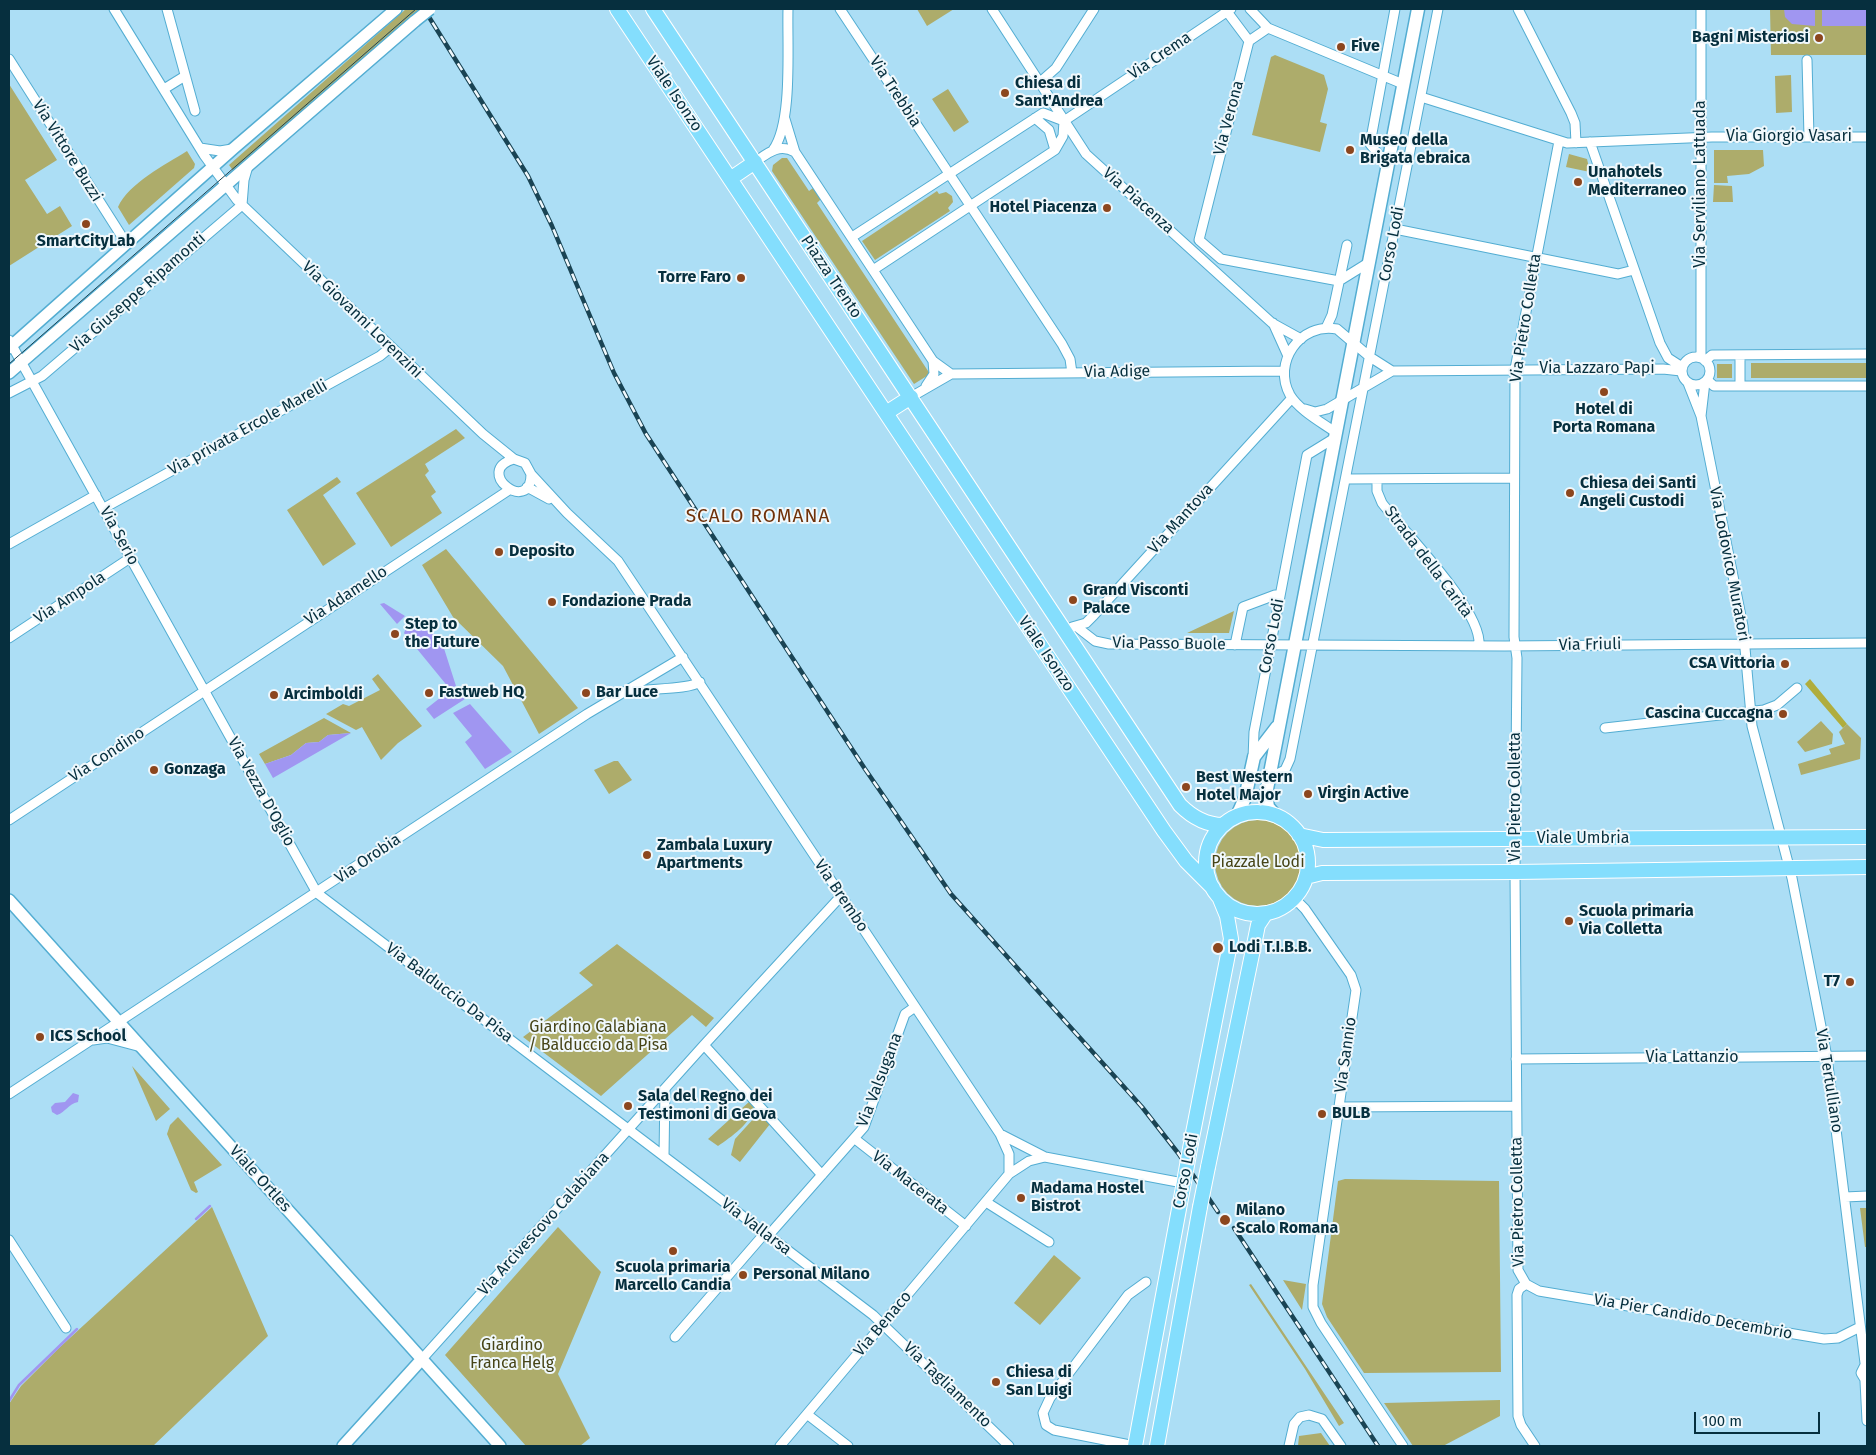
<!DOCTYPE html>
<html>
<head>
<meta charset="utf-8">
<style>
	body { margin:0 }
	#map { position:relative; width:1876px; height:1455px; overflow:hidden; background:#acdef5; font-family:"Fira Sans",sans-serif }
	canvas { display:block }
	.frame { position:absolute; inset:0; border:10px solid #062f3e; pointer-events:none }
	.scale { position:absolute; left:1694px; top:1412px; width:126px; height:22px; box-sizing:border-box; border:2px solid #062f3e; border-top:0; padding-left:6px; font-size:15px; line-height:18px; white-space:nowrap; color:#062f3e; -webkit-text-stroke:4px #f0f8fc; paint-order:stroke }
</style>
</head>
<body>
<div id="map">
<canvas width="1876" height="1455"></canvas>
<div class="frame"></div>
<div class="scale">100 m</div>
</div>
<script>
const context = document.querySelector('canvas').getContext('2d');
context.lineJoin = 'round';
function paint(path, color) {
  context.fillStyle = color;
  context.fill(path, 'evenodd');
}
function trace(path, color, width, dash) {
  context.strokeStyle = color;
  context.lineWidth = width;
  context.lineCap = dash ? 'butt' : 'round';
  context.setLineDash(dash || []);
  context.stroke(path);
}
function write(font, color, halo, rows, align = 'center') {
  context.font = font + ' "Fira Sans",sans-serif';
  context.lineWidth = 4;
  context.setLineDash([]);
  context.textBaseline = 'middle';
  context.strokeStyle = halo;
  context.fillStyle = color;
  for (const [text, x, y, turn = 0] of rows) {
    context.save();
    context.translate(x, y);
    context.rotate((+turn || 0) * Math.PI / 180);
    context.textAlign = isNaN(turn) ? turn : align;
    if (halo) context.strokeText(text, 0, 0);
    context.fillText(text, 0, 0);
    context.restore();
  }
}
paint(new Path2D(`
	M 406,9 L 421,9 L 234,172 L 229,165 Z
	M 917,9 L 954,9 L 927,26 Z
	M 1770,9 L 1867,9 L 1867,55 L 1771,55 Z
	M 1275,55 L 1324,75 L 1328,89 L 1320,122 L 1327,124 L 1320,152 L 1252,135 L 1271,57 Z
	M 1791,75 L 1792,112 L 1776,113 L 1775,76 Z
	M 9,84 L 57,160 L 25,180 L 47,214 L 60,206 L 72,226 L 9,266 Z
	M 948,89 L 969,122 L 954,132 L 932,99 Z
	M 1714,150 L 1763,150 L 1764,166 L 1749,174 L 1727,176 L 1728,183 L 1714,183 Z
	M 187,151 L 195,164 L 194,168 L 129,225 L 118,207 C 129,183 165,165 187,151 Z
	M 1569,154 L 1587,159 L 1590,172 L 1566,167 Z
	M 782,158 L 787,158 L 809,191 L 813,188 L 821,199 L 817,203 L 930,374 L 914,384 L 772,171 L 773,165 Z
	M 1714,185 L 1732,186 L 1733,202 L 1713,202 Z
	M 937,191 L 939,194 L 946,192 L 952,196 L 953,202 L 948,208 L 950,211 L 875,260 L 862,241 Z
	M 1751,363 L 1867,363 L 1867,378 L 1751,378 Z
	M 1717,364 L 1732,364 L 1732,378 L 1717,378 Z
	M 456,429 L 465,438 L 425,464 L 429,471 L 425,475 L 436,492 L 431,496 L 442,513 L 391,547 L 356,493 Z
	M 337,477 L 341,482 L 323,495 L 356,544 L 323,566 L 287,510 Z
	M 446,549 L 578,708 L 539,734 L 503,666 L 453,617 L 422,565 Z
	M 1234,611 L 1229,633 L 1187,633 Z
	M 378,674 L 422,726 L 398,743 L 381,760 L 362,727 L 356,730 L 326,714 L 343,704 L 349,706 L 380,690 L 372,679 Z
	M 324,718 L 351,733 L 328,735 L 319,742 L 306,743 L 291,755 L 265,764 L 259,754 Z
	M 1821,721 L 1833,734 L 1832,744 L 1805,752 L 1797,742 Z
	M 1847,724 L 1861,738 L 1860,759 L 1801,775 L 1798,764 L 1831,754 L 1829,749 L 1845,744 L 1839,732 Z
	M 614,761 L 618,761 L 632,780 L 609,794 L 594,770 Z
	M1215 863a43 43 0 1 1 86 0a43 43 0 1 1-86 0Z
	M 617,944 L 714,1018 L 706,1027 L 692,1015 L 601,1096 L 523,1037 L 593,985 L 579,973 Z
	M 132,1066 L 170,1109 L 156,1121 Z
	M 750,1101 L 754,1106 C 752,1123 731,1137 718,1146 L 708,1139 Z
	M 763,1116 L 770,1124 L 740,1162 L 731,1155 L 735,1139 L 755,1117 Z
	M 178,1117 L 222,1165 L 194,1182 L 198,1192 L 196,1193 L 191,1190 L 167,1134 L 170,1125 Z
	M 1345,1179 L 1499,1181 L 1501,1372 L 1364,1373 L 1327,1317 L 1322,1304 L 1338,1181 Z
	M 212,1207 L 268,1336 L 153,1446 L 9,1446 L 9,1404 L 21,1386 L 59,1348 Z
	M 1860,1208 L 1867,1208 L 1867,1247 L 1865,1247 Z
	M 558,1227 L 601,1272 L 558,1374 L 590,1438 L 580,1446 L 526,1446 L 445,1355 Z
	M 1054,1255 L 1081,1278 L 1040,1325 L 1014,1303 Z
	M 1283,1280 L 1306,1284 L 1302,1310 Z
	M 1251,1284 L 1332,1405 L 1344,1423 L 1339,1426 L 1305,1369 L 1249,1285 Z
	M 1500,1400 L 1500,1416 L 1443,1446 L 1413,1446 L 1384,1403 Z
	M 1321,1433 L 1330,1446 L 1298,1446 L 1299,1436 Z`), '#adac6b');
paint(new Path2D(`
	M 1810,679 L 1847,724 L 1843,728 L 1805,684 Z`), '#b0ad3d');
paint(new Path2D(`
	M 1784,9 L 1815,9 L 1815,26 L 1792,24 L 1785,17 Z
	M 1822,9 L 1867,9 L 1867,26 L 1822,26 Z
	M 384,603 L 405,616 L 397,624 L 380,604 Z
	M 410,619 L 441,639 L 456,686 L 449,688 L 404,633 Z
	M 450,690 L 453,691 L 457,690 L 465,699 L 434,719 L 426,709 Z
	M 470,704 L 512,752 L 485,769 L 465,742 L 472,736 L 453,713 Z
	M 351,733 L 273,778 L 265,764 L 291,755 L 306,743 L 319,742 L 328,735 Z
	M 73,1093 L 79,1095 L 78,1102 C 68,1104 66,1112 57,1115 L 52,1112 L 51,1107 L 55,1103 L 65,1102 Z`), '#a096f1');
trace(new Path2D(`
	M 196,1219 L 210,1206
	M 9,1401 L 19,1385 L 77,1329`), '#a096f1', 2.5);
const minor = new Path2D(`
	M 114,9 L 204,155 L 237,200 L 483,434 L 514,459 L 525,463 L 531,474 L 567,513 L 618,561 L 1000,1134 L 1009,1154 L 1009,1174
	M 167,9 L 195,111
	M 840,9 L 1062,344 L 1070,359 L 1072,373
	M 992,9 L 1086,154 L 1272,323 L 1301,339
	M 1225,9 L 1249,41 L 1199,240 L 1221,259 L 1339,281
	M 1250,9 L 1268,28 L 1403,84
	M 1518,9 L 1571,113 L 1575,123 L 1576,143
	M 1701,9 L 1701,358
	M 1249,41 L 1268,28
	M 9,59 L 126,243
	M 1807,60 L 1809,137
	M 1039,83 L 1056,68 L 1094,9
	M 164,89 L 185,76
	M 1421,97 L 1567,143 L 1712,137 L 1867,137
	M 1035,118 L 1049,130 L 1055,150
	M 785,119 L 795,152 L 933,361 L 951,374 L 1283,371
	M 1064,121 L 1231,9
	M 1559,141 L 1515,369 L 1514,637 L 1517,658 L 1515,872 L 1518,1270 L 1526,1284 L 1539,1291 L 1824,1339 L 1838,1338 L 1860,1327
	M 1590,142 L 1660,343 L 1668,358 L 1682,367
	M 200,148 L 220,151 L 232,149
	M 773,150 C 793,123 787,45 788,9
	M 1388,159 L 1379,155 L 1370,144 L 1395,9
	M 755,162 C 768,153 779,143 795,152
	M 242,205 L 244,180 L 248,166
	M 1395,229 L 1618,274 L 1634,270
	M 852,237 L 1043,113 L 1064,121
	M 873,270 L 1055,150 L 1063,136 L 1064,121
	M 1339,281 L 1368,263
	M 1273,323 L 1287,354
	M 1326,328 L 1332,315 L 1347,245
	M 9,340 L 317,893 L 873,1315 L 1009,1446
	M 1740,355 L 1740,386
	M1682 371a14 14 0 1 1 28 0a14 14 0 1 1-28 0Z
	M 1705,361 L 1712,355 L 1867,354
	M 1707,380 L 1714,386 L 1867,386
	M 1688,383 L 1701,416 L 1743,626 L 1752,726 L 1792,878 L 1827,1057 L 1865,1363
	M 926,386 L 934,374 L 933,361
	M 9,393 L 42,376 L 242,205
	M 911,397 L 951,374
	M 1305,409 L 1315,412 L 1327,409 L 1392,371 L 1663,369 L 1681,371
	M 1701,416 L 1705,382
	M 1335,432 C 1321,422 1299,410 1290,395 C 1272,363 1300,322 1337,329 L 1370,357 L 1392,371
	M 514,459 C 472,471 531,516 531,474
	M 1346,479 L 1514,478
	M 1377,480 L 1377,491 L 1382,503 C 1405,533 1482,610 1479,645
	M 527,487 L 549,499
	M 104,508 L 380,356 L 391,347
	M 9,544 L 96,495
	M 1072,627 L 1086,623 L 1094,615 L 1292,398
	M 1077,627 L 1095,641 L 1109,644 L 1505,646 L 1867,643
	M 9,638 L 130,558
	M 1235,645 L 1243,607 L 1275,595 L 1280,596
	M 629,692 C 647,688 688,690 700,682
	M 1605,728 L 1764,710 L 1777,705 L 1797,688
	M 1253,759 L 1254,732 L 1307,455 L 1333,439
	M 1269,778 L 1285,770 L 1290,759 L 1438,9
	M 9,820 L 509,490
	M 1290,902 L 1299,903 L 1305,909 L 1351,975 L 1356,990 L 1313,1285 L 1313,1307 L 1321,1323 L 1403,1446
	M 93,1040 L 107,1038 L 141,1047
	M 704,1045 L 822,1175
	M 1516,1059 L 1867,1056
	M 9,1094 L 587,714 L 683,657
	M 1339,1107 L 1516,1106
	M 1002,1135 L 1045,1157 L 1183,1183
	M 855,1139 L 966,1226
	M 664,1156 L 665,1089
	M 1845,1197 L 1867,1196
	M 986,1202 L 1049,1242
	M 768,1236 L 864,1127 L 905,1014 L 915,1007
	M 9,1240 L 66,1328
	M 1526,1284 L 1519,1289 L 1517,1295 L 1518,1416 L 1521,1425 L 1535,1446
	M 675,1337 L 765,1233
	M 422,1359 L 704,1045 L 841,896
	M 1867,1361 L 1861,1373 L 1867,1383
	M 1865,1381 L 1867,1421
	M 808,1415 L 848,1446
	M 780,1446 L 1009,1174 L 1029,1161 L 1045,1157
	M 1135,1446 L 1054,1430 L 1046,1425 L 1043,1413 L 1050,1398 L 1128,1295 L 1146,1282
	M 1289,1446 L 1294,1424 L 1300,1417 L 1309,1415 L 1322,1419 L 1341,1446`);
const tertiary = new Path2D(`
	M 9,348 L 234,148 L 396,9
	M 9,373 L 415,21
	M 9,900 L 500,1446
	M 343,1446 L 422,1359`);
const secondary = new Path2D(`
	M 1275,815 L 1268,807 L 1266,794 L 1418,9
	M 1237,816 L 1245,798 L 1254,757 L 1277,727`);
const primary = new Path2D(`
	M 617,9 L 1164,831 L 1186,861 L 1213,888
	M 653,9 L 1180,805 C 1192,817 1206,825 1223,825
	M 730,179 L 755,162
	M 886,413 L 911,397
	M1206 863a51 51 0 1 1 102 0a51 51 0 1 1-102 0Z
	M 1299,835 L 1323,840 L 1867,837
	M 1306,877 L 1322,873 L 1515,872 L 1867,867
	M 1191,1143 L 1231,939 L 1227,916 L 1220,899
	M 1208,1167 L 1256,935 L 1258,925 L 1266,913
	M 1135,1446 L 1184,1182
	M 1157,1446 L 1200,1207`);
trace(minor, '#53add2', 11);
trace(tertiary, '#53add2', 14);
trace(secondary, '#53add2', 15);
trace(primary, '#fff', 16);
trace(minor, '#fff', 9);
trace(tertiary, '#fff', 11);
trace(secondary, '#fff', 12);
trace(primary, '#84defd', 14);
trace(new Path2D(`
	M 9,364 L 416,9`), '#1a4454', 1);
const rail = new Path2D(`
	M 424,9 L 528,176 L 552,226 L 614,373 L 646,434 L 865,769 L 951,894 L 1142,1107 L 1178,1153 L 1218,1212
	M 1234,1228 L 1378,1446`);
trace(rail, '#1a4454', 4.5);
trace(rail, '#f0f8fc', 2.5, [8]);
const tertiaryBridge = new Path2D(`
	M 415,21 L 430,9`);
const primaryBridge = new Path2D(`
	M 1184,1182 L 1191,1143
	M 1200,1207 L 1208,1167`);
trace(tertiaryBridge, '#53add2', 14, []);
trace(primaryBridge, '#fff', 16, []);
trace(tertiaryBridge, '#fff', 11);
trace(primaryBridge, '#84defd', 14);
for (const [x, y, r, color] of [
	[1819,38,5,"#8c461e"],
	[1341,47,5,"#8c461e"],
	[1005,93,5,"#8c461e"],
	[1350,150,5,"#8c461e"],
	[1578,182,5,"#8c461e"],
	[1107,208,5,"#8c461e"],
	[86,224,5,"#8c461e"],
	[741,278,5,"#8c461e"],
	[1604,392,5,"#8c461e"],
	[1570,493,5,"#8c461e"],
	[499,552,5,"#8c461e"],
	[1073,600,5,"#8c461e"],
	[552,602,5,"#8c461e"],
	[395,634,5,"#8c461e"],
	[1785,664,5,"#8c461e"],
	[429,693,5,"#8c461e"],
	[586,693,5,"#8c461e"],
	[274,695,5,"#8c461e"],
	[1783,714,5,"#8c461e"],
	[154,770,5,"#8c461e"],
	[1186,787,5,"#8c461e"],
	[1308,794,5,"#8c461e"],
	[647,855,5,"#8c461e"],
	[1569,921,5,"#8c461e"],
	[1218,948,6,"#8c461e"],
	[1850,982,5,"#8c461e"],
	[40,1037,5,"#8c461e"],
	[628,1106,5,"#8c461e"],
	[1322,1114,5,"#8c461e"],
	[1021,1198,5,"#8c461e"],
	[1225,1220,6,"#8c461e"],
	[673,1251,5,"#8c461e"],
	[743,1275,5,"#8c461e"],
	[996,1382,5,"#8c461e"]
]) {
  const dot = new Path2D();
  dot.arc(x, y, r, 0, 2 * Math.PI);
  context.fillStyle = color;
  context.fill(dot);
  trace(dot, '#f0f8fc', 2);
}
write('bold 16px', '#062f3e', '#f0f8fc', [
	["Bagni Misteriosi",1809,38,"right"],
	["Five",1351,47],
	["Chiesa di",1015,84],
	["Sant'Andrea",1015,102],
	["Museo della",1360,141],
	["Brigata ebraica",1360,159],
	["Unahotels",1588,173],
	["Mediterraneo",1588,191],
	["Hotel Piacenza",1097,208,"right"],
	["SmartCityLab",86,242,"center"],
	["Torre Faro",731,278,"right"],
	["Hotel di",1604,410,"center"],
	["Porta Romana",1604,428,"center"],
	["Chiesa dei Santi",1580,484],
	["Angeli Custodi",1580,502],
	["Deposito",509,552],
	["Grand Visconti",1083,591],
	["Palace",1083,609],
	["Fondazione Prada",562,602],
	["Step to",405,625],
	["the Future",405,643],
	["CSA Vittoria",1775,664,"right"],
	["Fastweb HQ",439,693],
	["Bar Luce",596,693],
	["Arcimboldi",284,695],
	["Cascina Cuccagna",1773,714,"right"],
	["Gonzaga",164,770],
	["Best Western",1196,778],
	["Hotel Major",1196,796],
	["Virgin Active",1318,794],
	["Zambala Luxury",657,846],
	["Apartments",657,864],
	["Scuola primaria",1579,912],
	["Via Colletta",1579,930],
	["Lodi T.I.B.B.",1229,948],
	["T7",1840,982,"right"],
	["ICS School",50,1037],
	["Sala del Regno dei",638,1097],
	["Testimoni di Geova",638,1115],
	["BULB",1332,1114],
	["Madama Hostel",1031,1189],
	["Bistrot",1031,1207],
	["Milano",1236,1211],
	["Scalo Romana",1236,1229],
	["Scuola primaria",673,1268,"center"],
	["Marcello Candia",673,1286,"center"],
	["Personal Milano",753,1275],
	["Chiesa di",1006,1373],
	["San Luigi",1006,1391]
], 'left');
write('16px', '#062f3e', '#f0f8fc', [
	["Via Crema",1160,56,-34],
	["Via Trebbia",895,92,57],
	["Viale Isonzo",674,94,56],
	["Via Verona",1229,118,-75],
	["Via Giorgio Vasari",1789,137],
	["Via Vittore Buzzi",67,151,58],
	["Via Serviliano Lattuada",1701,184,-90],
	["Via Piacenza",1138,201,42],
	["Corso Lodi",1392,244,-79],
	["Piazza Trento",831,277,56],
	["Via Giuseppe Ripamonti",138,293,-41],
	["Via Pietro Colletta",1526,318,-81],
	["Via Giovanni Lorenzini",362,320,44],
	["Via Lazzaro Papi",1597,369],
	["Via Adige",1117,372,-1],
	["Via privata Ercole Marelli",248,428,-29],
	["Via Mantova",1181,519,-48],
	["Via Serio",119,536,61],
	["Strada della Carità",1428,562,53],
	["Via Lodovico Muratori",1729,564,79],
	["Via Adamello",346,596,-33],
	["Via Ampola",70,598,-33],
	["Corso Lodi",1272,636,-79],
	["Via Passo Buole",1169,644,1],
	["Via Friuli",1590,645,-1],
	["Viale Isonzo",1046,654,56],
	["Via Condino",107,755,-33],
	["Via Vezza D'Oglio",261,792,61],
	["Via Pietro Colletta",1516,797,-90],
	["Viale Umbria",1583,839],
	["Via Orobia",368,859,-34],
	["Via Brembo",841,896,56],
	["Via Balduccio Da Pisa",449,993,37],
	["Via Sannio",1346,1055,-82],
	["Via Lattanzio",1692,1058],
	["Via Valsugana",880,1080,-69],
	["Via Tertulliano",1829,1081,81],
	["Corso Lodi",1186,1171,-79],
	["Viale Ortles",260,1179,48],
	["Via Macerata",910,1183,38],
	["Via Pietro Colletta",1518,1202,-91],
	["Via Arcivescovo Calabiana",544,1224,-48],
	["Via Vallarsa",756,1227,37],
	["Via Pier Candido Decembrio",1693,1317,10],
	["Via Benaco",883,1324,-50],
	["Via Tagliamento",947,1385,44]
]);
write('16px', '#464417', '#f0f8fc', [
	["Piazzale Lodi",1258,863],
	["Giardino Calabiana",598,1028],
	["/ Balduccio da Pisa",598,1046],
	["Giardino",512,1346],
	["Franca Helg",512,1364]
]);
context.letterSpacing = '1px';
write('19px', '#6f3109', '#f0f8fc', [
	["SCALO ROMANA",758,517]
]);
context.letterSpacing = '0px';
</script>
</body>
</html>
